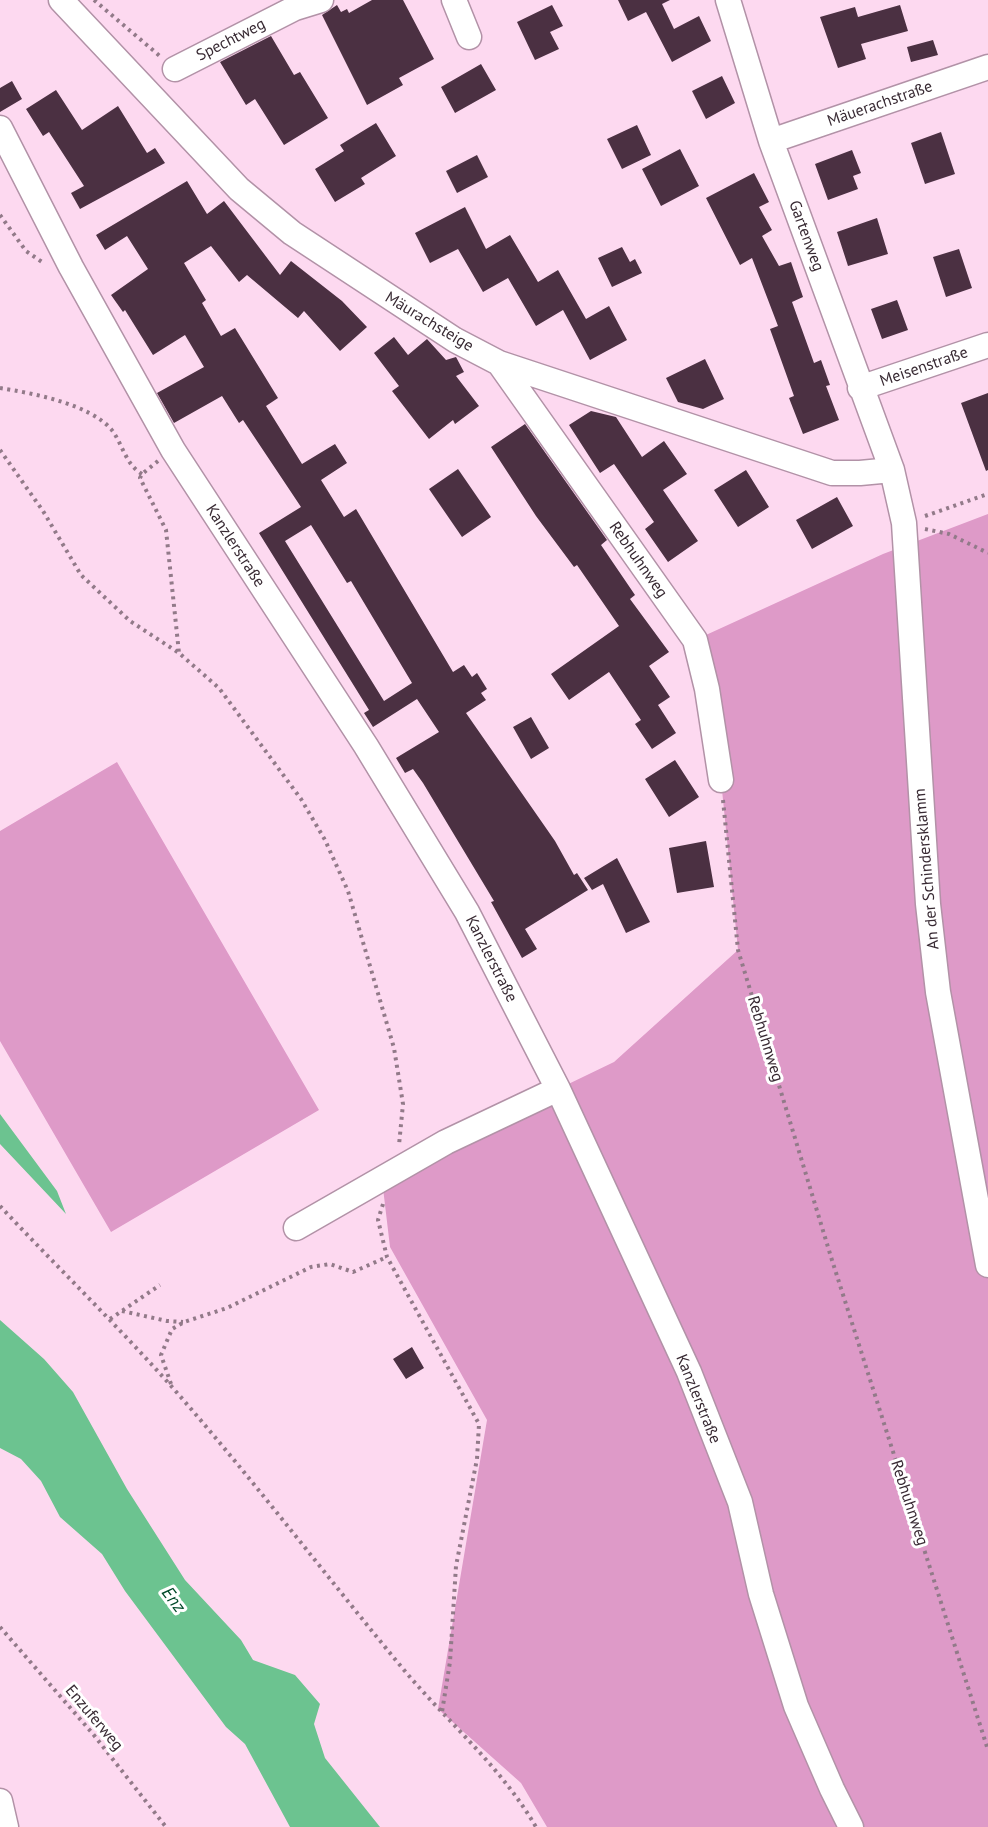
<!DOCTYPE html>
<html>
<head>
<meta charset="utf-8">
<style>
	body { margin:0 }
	canvas { display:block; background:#fdd9f0 }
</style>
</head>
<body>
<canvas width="988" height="1827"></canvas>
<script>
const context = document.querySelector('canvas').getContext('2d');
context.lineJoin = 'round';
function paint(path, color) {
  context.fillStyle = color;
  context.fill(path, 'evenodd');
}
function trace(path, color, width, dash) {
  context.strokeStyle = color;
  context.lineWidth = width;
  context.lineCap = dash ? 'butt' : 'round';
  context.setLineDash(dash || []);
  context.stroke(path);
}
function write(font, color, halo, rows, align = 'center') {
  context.font = font + ' "PT Sans",sans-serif';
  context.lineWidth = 6;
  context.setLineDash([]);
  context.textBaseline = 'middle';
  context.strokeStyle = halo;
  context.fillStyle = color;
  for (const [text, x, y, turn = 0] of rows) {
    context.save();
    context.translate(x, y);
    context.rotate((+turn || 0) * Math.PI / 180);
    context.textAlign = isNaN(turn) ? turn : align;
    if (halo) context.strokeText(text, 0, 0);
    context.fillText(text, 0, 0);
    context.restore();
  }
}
paint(new Path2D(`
	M 988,514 L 988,1827 L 547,1827 L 521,1783 L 438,1709 L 487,1420 L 390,1247 L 383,1188 L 558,1089 L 614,1062 L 738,950 L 721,780 L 695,640 L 883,554 Z
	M 117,762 L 319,1110 L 111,1232 L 0,1041 L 0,831 Z`), '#de9ac8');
paint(new Path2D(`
	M 0,1114 L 57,1191 L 66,1214 L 0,1144 Z
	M 0,1320 L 44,1359 L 73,1392 L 127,1489 L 185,1580 L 241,1640 L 253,1660 L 295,1675 L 320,1704 L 314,1724 L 325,1758 L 380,1827 L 290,1827 L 245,1744 L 226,1727 L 125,1591 L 102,1554 L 60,1517 L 41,1481 L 21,1459 L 0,1448 Z`), '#6cc390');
paint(new Path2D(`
	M 372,0 L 403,0 L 434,59 L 399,78 L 403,85 L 367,105 L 322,15 L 337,5 L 341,12 L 347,9 L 349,13 Z
	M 618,0 L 670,0 L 662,4 L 674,29 L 699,16 L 711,41 L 672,62 L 646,12 L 628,21 Z
	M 552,5 L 563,26 L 550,32 L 559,49 L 535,60 L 517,22 Z
	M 900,5 L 908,31 L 861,44 L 866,59 L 838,68 L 820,17 L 855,7 L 858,17 Z
	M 271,36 L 294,75 L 300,72 L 328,118 L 284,145 L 255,99 L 246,105 L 220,62 Z
	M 933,40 L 938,55 L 911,62 L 907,47 Z
	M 481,64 L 496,90 L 455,113 L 441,87 Z
	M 722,76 L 735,103 L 706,119 L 692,91 Z
	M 12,81 L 22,99 L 0,112 L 0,88 Z
	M 56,90 L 82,130 L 118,106 L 147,153 L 155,148 L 165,163 L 80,209 L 71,193 L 84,186 L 49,132 L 43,136 L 26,109 Z
	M 376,123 L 396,156 L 361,178 L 365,184 L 335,202 L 315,169 L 344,151 L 340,145 Z
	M 637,125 L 651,155 L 622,169 L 607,139 Z
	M 941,132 L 955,174 L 925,184 L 911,143 Z
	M 680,149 L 699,186 L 661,206 L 642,169 Z
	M 852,150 L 861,173 L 853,176 L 858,189 L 828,200 L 815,164 Z
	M 477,155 L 488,177 L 457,193 L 446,171 Z
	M 754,173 L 769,202 L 759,207 L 772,230 L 762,236 L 779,266 L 791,262 L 803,297 L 792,302 L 814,363 L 821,360 L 830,385 L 826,386 L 839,420 L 803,434 L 789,398 L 794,396 L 770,329 L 778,326 L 752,258 L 740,265 L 706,198 Z
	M 187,181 L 207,214 L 224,201 L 280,275 L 291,261 L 342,301 L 367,327 L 340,351 L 304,311 L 298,318 L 247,275 L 239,282 L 211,246 L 184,263 L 206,300 L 202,303 L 221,336 L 235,328 L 278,398 L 266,406 L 302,464 L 335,444 L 347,463 L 321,480 L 344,517 L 356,509 L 453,672 L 464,665 L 472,677 L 477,673 L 487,689 L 481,693 L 486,700 L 466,713 L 555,841 L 574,875 L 577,873 L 588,890 L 525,929 L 537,949 L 522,958 L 491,902 L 494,901 L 423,783 L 413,769 L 405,773 L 396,758 L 439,732 L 417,699 L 373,727 L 364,713 L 369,710 L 259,533 L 301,507 L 243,420 L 239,423 L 222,396 L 174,423 L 157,393 L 204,367 L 185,335 L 153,355 L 125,310 L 123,312 L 111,295 L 148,269 L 127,236 L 105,250 L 96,235 ZM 311,525 L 347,583 L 351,581 L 412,683 L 384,701 L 285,541 Z
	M 465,207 L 486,249 L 510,235 L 538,282 L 558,270 L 586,319 L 609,306 L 627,340 L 590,360 L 563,310 L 536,326 L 508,278 L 483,292 L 458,249 L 430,263 L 415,233 Z
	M 877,218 L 888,254 L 848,266 L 837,232 Z
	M 622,247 L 630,262 L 635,259 L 642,273 L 612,287 L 598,258 Z
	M 959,249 L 972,288 L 946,297 L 933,257 Z
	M 897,300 L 908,330 L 882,339 L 871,309 Z
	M 394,337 L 408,355 L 427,339 L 446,360 L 456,357 L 464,372 L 456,376 L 479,406 L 455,424 L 453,420 L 429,439 L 392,391 L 399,386 L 374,353 Z
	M 705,359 L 724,399 L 703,409 L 678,402 L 666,378 Z
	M 988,393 L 988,470 L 986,471 L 961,403 Z
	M 591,411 L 616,417 L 642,457 L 664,441 L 687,474 L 663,490 L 698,541 L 668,562 L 645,529 L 654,522 L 614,464 L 600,473 L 569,425 Z
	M 525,424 L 607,540 L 601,545 L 635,595 L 630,599 L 669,652 L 649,666 L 670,697 L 658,705 L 676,733 L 652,749 L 635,724 L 641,720 L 609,672 L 569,700 L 551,674 L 619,626 L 577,565 L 574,567 L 536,516 L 491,447 Z
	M 458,469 L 491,517 L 462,537 L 429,489 Z
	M 746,470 L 769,507 L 738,527 L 714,490 Z
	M 837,497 L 853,526 L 812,549 L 796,520 Z
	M 531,717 L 549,748 L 531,759 L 513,727 Z
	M 675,760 L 699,797 L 669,817 L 645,779 Z
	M 706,841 L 714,887 L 677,893 L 669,848 Z
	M 617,858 L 650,922 L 626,933 L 603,884 L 592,890 L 584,878 Z
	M 412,1347 L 424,1368 L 406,1379 L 393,1359 Z`), '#4b3042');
const minor = new Path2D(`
	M 61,0 L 239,189 L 292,233 L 455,340 L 499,363 L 832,473 L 860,473 L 892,470
	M 454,0 L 469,37
	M 728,0 L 771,141 L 892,470 L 904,523 L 928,904 L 938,992 L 988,1265
	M 175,69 L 295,8 L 321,0
	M 0,128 L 71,267 L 173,450 L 366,746 L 467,912 L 558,1089 L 689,1372 L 740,1502 L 761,1594 L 796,1706 L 832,1789 L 851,1827
	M 771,141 L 988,67
	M 499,363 L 695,640 L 707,689 L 721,780
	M 860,388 L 988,345
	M 296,1228 L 446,1142 L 558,1089
	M 0,1801 L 6,1827`);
trace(minor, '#b292a7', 27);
trace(new Path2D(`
	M 94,0 L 161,57
	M 0,215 L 26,251 L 45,264
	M 0,388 C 32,393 89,404 111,429 C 123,444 125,464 142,474
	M 0,450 L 43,511 L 81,575 L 130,621 L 179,653 L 219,688 L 301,799 L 325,840 L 348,891 L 394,1048 L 403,1104 L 399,1145
	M 158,461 L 142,474 L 140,478 L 166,530 L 179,653
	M 925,516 L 988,494
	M 925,529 L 949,534 L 988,553
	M 723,800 L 738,950 L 831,1257 L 988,1750
	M 383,1204 L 378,1220 L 387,1257 L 479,1424 L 477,1459 L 456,1566 L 450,1662 L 442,1712
	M 0,1206 C 57,1267 117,1325 172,1387 C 251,1477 323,1572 399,1664 C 444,1719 500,1765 536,1827
	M 122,1311 L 167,1321 L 183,1322
	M 110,1319 L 160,1285
	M 171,1384 L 161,1355 L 172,1329 L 184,1322 L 227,1308 L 311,1267 L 330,1264 L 353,1272 L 387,1257
	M 0,1627 L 93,1734 L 166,1827`), '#927a89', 4, [3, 4.5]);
trace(minor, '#fff', 24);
write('16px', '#382a33', '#fff', [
	["Spechtweg",231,40,-27],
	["Mäuerachstraße",880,104,-19],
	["Gartenweg",806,236,70],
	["Mäurachsteige",429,322,31],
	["Meisenstraße",924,367,-19],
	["Kanzlerstraße",235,546,57],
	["Rebhuhnweg",638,560,55],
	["An der Schindersklamm",927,869,-95],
	["Kanzlerstraße",491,959,63],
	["Rebhuhnweg",765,1039,73],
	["Kanzlerstraße",698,1399,68],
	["Rebhuhnweg",909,1503,72],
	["Enzuferweg",94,1718,50]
]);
write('italic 18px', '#004929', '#fff', [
	["Enz",173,1600,53]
]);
</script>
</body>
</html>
